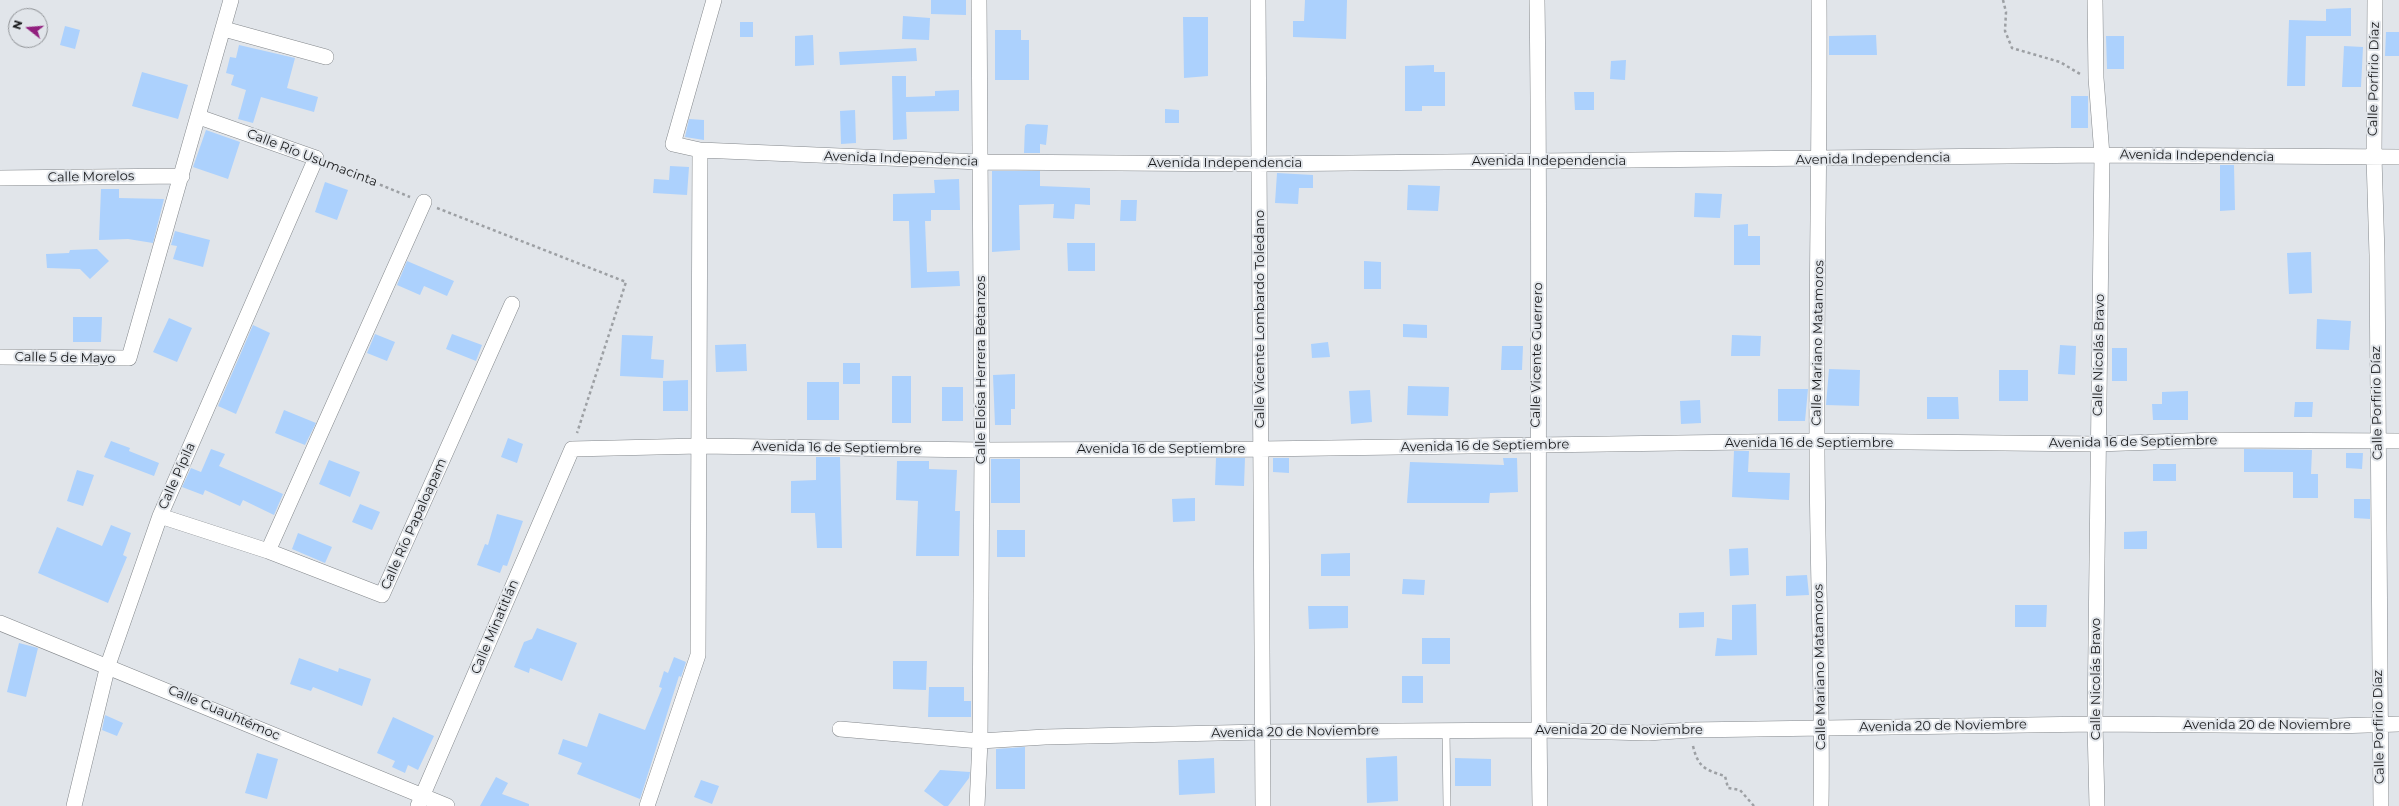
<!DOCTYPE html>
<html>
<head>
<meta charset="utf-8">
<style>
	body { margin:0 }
	#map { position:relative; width:2399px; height:806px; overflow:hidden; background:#e1e5ea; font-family:Montserrat,sans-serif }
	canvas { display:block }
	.north { position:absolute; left:8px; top:8px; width:40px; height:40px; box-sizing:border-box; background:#e1e5ea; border:1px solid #919498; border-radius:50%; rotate:287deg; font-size:11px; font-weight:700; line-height:16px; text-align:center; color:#191a1c }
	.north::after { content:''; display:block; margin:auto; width:14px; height:18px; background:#921f7e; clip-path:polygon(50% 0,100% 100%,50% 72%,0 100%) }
</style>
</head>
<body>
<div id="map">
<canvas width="2399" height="806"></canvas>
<div class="north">N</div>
</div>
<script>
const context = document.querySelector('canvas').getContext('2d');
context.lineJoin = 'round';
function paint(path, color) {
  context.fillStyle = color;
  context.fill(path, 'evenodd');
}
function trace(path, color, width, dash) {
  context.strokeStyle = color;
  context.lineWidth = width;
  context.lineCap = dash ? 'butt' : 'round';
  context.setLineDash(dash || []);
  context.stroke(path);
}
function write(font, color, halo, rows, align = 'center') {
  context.font = font + ' Montserrat,sans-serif';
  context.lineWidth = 4;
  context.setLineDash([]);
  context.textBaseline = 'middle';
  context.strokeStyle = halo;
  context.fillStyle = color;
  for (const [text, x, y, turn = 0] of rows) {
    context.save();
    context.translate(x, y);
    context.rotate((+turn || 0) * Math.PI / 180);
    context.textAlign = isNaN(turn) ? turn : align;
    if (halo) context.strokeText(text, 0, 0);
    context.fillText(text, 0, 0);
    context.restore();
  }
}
paint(new Path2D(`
	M 931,0 L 966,0 L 966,15 L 931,14 Z
	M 1305,0 L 1347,0 L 1346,39 L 1293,37 L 1293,21 L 1304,21 Z
	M 2351,8 L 2351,36 L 2306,36 L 2305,86 L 2287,86 L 2289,20 L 2326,21 L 2326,9 Z
	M 903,16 L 930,18 L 929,40 L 902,39 Z
	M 1183,17 L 1208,17 L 1208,76 L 1184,78 Z
	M 740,22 L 753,22 L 753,37 L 740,37 Z
	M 65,26 L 80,30 L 75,49 L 60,45 Z
	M 995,30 L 1021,30 L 1021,40 L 1029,40 L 1029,80 L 995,80 Z
	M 2386,32 L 2399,32 L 2399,56 L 2385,56 Z
	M 813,35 L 814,65 L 795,66 L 795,36 Z
	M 1876,35 L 1877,55 L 1829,55 L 1829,36 Z
	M 2106,36 L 2124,36 L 2124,69 L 2107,69 Z
	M 239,45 L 295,58 L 287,88 L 318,97 L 314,112 L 261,97 L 253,123 L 238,119 L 246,90 L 231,85 L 234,75 L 226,73 L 230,57 L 236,58 Z
	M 2344,46 L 2363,47 L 2361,87 L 2342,87 Z
	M 916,48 L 917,61 L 840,65 L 839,52 Z
	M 1626,60 L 1625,80 L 1610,79 L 1611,61 Z
	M 1434,65 L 1434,72 L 1445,72 L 1445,106 L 1422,106 L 1422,111 L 1405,111 L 1405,66 Z
	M 142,72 L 188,85 L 178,119 L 132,106 Z
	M 892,76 L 906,76 L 906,97 L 935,96 L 935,91 L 959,90 L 959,111 L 906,112 L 907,139 L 893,140 Z
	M 1574,92 L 1594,92 L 1594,110 L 1575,110 Z
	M 2071,96 L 2088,96 L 2088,128 L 2071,128 Z
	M 1165,109 L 1179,110 L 1179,123 L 1165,123 Z
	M 855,110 L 856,143 L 841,144 L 840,111 Z
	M 689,119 L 704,120 L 704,140 L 685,137 Z
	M 1027,124 L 1048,125 L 1046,145 L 1040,144 L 1040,153 L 1024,153 L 1025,126 Z
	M 206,130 L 240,142 L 228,179 L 193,167 Z
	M 2220,165 L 2234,165 L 2235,210 L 2220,211 Z
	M 670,166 L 689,167 L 687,195 L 653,193 L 654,179 L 669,180 Z
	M 992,171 L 1040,171 L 1040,186 L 1090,188 L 1090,205 L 1075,204 L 1074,219 L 1053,218 L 1054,204 L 1019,205 L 1020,250 L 992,252 Z
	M 1277,173 L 1313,175 L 1313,188 L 1299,188 L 1298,204 L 1275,203 Z
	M 959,179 L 960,210 L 931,210 L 931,221 L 925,221 L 927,272 L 959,271 L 960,286 L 911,288 L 909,221 L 893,221 L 893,194 L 935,193 L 934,180 Z
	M 325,182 L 348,190 L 337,220 L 315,212 Z
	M 1408,185 L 1440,186 L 1438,211 L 1407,210 Z
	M 101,189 L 119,189 L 119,198 L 164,199 L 153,243 L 128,239 L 99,240 Z
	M 1695,193 L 1722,194 L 1720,218 L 1694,217 Z
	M 1121,200 L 1137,200 L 1136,221 L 1120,221 Z
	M 1748,224 L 1748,236 L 1760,236 L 1760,265 L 1734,265 L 1734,225 Z
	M 175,231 L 210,240 L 203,267 L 173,259 L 177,246 L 171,245 Z
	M 1067,243 L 1095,243 L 1095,271 L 1068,271 Z
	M 97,249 L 109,261 L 90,279 L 80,269 L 47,268 L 46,254 L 69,253 L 70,250 Z
	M 2311,252 L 2312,293 L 2289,294 L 2287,253 Z
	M 407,261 L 454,281 L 447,296 L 424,286 L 420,295 L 397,285 Z
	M 1364,261 L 1381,262 L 1381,289 L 1364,289 Z
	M 73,317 L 102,317 L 101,342 L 73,342 Z
	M 169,318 L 192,328 L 177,362 L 153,352 Z
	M 2317,319 L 2351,321 L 2349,350 L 2316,349 Z
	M 1403,324 L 1427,325 L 1427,338 L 1403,337 Z
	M 253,325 L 270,333 L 236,414 L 218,406 Z
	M 375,334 L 395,342 L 387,361 L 367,353 Z
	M 452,334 L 482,345 L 476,361 L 446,349 Z
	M 622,335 L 653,336 L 651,359 L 664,360 L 663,378 L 620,376 Z
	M 1732,335 L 1761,336 L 1760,356 L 1731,356 Z
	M 1328,342 L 1330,357 L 1312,358 L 1311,344 Z
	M 746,344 L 747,371 L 716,372 L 715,345 Z
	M 2060,345 L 2076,346 L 2075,375 L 2058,374 Z
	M 1502,346 L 1523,346 L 1522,370 L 1501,370 Z
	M 2112,348 L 2127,348 L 2127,381 L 2112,381 Z
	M 843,363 L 860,363 L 860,384 L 843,384 Z
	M 1829,369 L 1860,370 L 1859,406 L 1826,405 Z
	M 1999,370 L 2028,370 L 2028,401 L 1999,401 Z
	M 1015,374 L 1015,409 L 1011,409 L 1011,425 L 995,425 L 993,375 Z
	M 892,376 L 911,376 L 911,423 L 892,423 Z
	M 688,380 L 688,411 L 663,411 L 663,381 Z
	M 807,382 L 839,382 L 839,420 L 807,420 Z
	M 1408,386 L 1449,387 L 1448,416 L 1407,415 Z
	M 942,387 L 963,387 L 963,421 L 942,421 Z
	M 1778,389 L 1808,389 L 1805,421 L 1778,421 Z
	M 1370,390 L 1372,422 L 1351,424 L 1349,391 Z
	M 2188,391 L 2188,420 L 2153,420 L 2152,404 L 2162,404 L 2162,392 Z
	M 1927,397 L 1958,397 L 1959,419 L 1927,419 Z
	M 1700,400 L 1701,423 L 1681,424 L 1680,401 Z
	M 2295,402 L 2313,402 L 2312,417 L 2294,417 Z
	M 284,410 L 316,423 L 305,445 L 275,433 Z
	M 508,438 L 523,444 L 517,463 L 501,457 Z
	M 111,441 L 130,448 L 129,451 L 159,463 L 154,476 L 104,457 Z
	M 211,449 L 225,454 L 219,466 L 283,494 L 274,515 L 243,500 L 240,506 L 205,490 L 203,495 L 182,487 L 191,468 L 201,472 Z
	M 2244,449 L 2312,450 L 2311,474 L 2318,474 L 2318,498 L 2293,498 L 2293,472 L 2244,472 Z
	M 1734,451 L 1749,451 L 1748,472 L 1790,473 L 1789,500 L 1732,497 Z
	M 2346,453 L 2363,453 L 2362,469 L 2346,468 Z
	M 816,457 L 840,457 L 842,548 L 817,548 L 815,513 L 791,513 L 791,481 L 816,480 Z
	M 1216,458 L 1245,458 L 1244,486 L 1215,485 Z
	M 1273,458 L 1289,458 L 1289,473 L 1273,472 Z
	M 1503,458 L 1517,458 L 1518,492 L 1490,493 L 1489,503 L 1407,503 L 1410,462 L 1504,465 Z
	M 991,459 L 1020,459 L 1020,503 L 991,503 Z
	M 329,460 L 360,472 L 350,497 L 319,484 Z
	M 897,461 L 929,461 L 929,469 L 957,470 L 955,511 L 960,511 L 959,556 L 916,556 L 918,501 L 896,500 Z
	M 2153,464 L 2176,464 L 2176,481 L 2153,481 Z
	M 77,470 L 94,475 L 83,506 L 67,501 Z
	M 1195,498 L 1195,521 L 1173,522 L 1172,499 Z
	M 2354,499 L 2370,499 L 2370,519 L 2354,518 Z
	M 360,504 L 380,512 L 372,530 L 352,522 Z
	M 497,514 L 523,521 L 507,566 L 503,565 L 500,573 L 477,565 L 485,544 L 488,545 Z
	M 111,525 L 131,533 L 123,555 L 127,557 L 108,603 L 38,573 L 57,527 L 102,546 Z
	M 997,530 L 1025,530 L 1025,557 L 997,557 Z
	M 2147,531 L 2147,549 L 2124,549 L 2124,532 Z
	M 298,533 L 332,547 L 325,563 L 292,549 Z
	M 1748,548 L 1749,575 L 1730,576 L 1729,549 Z
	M 1350,553 L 1350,576 L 1321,576 L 1321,554 Z
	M 1807,575 L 1809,595 L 1786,596 L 1786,576 Z
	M 1403,579 L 1425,580 L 1424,595 L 1402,594 Z
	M 1756,604 L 1757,655 L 1715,656 L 1717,638 L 1732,640 L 1732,605 Z
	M 2015,605 L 2047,605 L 2046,627 L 2015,627 Z
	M 1308,606 L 1348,606 L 1348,628 L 1309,629 Z
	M 1704,612 L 1704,627 L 1679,628 L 1679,613 Z
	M 537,628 L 577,643 L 562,681 L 530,668 L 529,673 L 514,667 L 524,642 L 532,639 Z
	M 1422,638 L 1450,638 L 1450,664 L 1422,664 Z
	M 19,643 L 38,648 L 26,697 L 7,692 Z
	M 674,657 L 686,662 L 681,677 L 679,676 L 640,799 L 577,774 L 582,763 L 558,754 L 563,739 L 587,747 L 599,713 L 645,730 L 662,688 L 659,687 L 664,671 L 668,673 Z
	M 299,658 L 338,672 L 339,668 L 371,679 L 362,706 L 313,687 L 311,691 L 290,684 Z
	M 893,661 L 927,661 L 926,690 L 893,689 Z
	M 1402,676 L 1423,676 L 1423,703 L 1402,703 Z
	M 929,687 L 964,687 L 964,701 L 971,701 L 971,717 L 928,717 Z
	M 105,715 L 123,723 L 117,736 L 102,730 Z
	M 393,717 L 434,736 L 418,770 L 408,765 L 405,773 L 392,767 L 395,761 L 377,753 Z
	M 1025,747 L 1025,789 L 996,789 L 996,749 Z
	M 257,753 L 278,759 L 267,799 L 245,793 Z
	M 1397,756 L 1398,801 L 1367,803 L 1366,758 Z
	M 1214,758 L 1215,793 L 1179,795 L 1178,760 Z
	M 1455,758 L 1491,759 L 1491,786 L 1455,786 Z
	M 940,770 L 970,772 L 969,778 L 948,806 L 944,806 L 924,791 Z
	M 496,777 L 508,783 L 502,794 L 529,804 L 529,806 L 480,806 Z
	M 701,780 L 719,786 L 712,804 L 694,797 Z`), '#acd1fd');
const lane = new Path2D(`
	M 1446,731 L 1447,806`);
const street = new Path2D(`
	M 714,0 L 673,144 L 700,150 L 980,162 L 1258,164 L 2102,155 L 2399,157
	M 1258,0 L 1263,806
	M 1537,0 C 1541,269 1536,537 1540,806
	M 1819,0 C 1820,147 1816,294 1817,441 C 1817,563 1823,684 1821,806
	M 2095,0 L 2096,78 L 2102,155 L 2095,724 L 2097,806
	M 2375,0 L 2374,157 L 2377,255 L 2381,806
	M 224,29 L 326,57
	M 0,178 L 182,176
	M 0,357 L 129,358 L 231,0
	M 160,516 L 268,551 L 382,595 L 512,304
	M 268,551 L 424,202
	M 0,623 L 447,806
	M 840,729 L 980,741 L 1045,737 L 1261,732 L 1539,730 L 1648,733 L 1690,730 L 2095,724 L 2336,726 L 2399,724
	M 74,806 L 108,665 L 160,516 L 316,158 L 199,117
	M 418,806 L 572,449 L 699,446 L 982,450 L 1260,449 L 1817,441 L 2097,444 L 2212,440 L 2399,441
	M 647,806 L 698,655 L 700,150
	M 977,806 L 980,741 L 982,450 L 979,0`);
trace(lane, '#84888c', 8);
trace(street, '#84888c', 16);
trace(new Path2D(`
	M 2003,0 L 2006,12 L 2005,31 L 2012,48 L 2060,62 L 2080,74
	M 330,164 L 410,197
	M 437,208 L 626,282 L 577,433
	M 1693,746 C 1698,767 1705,770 1725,776 L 1728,788 L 1740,790 L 1754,806`), '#9da0a4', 2.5, [3, 3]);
trace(lane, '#fff', 7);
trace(street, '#fff', 15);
write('13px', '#191a1c', '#e1e5ea', [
	["Calle Porfirio Díaz",2374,79,-89],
	["Avenida Independencia",2197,156,1],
	["Calle Río Usumacinta",312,158,21],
	["Avenida Independencia",901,159,2],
	["Avenida Independencia",1873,159,-1],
	["Avenida Independencia",1549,161],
	["Avenida Independencia",1225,163],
	["Calle Morelos",91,177,-1],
	["Calle Vicente Lombardo Toledano",1260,319,-90],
	["Calle Mariano Matamoros",1818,343,-89],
	["Calle Vicente Guerrero",1537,355,-89],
	["Calle Nicolás Bravo",2099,355,-89],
	["Calle 5 de Mayo",65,358,1],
	["Calle Eloísa Herrera Betanzos",981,370,-90],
	["Calle Porfirio Díaz",2377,403,-91],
	["Avenida 16 de Septiembre",2133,442,-1],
	["Avenida 16 de Septiembre",1809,443],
	["Avenida 16 de Septiembre",1485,446,-1],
	["Avenida 16 de Septiembre",837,448,1],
	["Avenida 16 de Septiembre",1161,449],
	["Calle Pípila",177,476,-66],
	["Calle Río Papaloapam",414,524,-66],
	["Calle Minatitlán",495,627,-67],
	["Calle Mariano Matamoros",1820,667,-91],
	["Calle Nicolás Bravo",2096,679,-90],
	["Calle Cuauhtémoc",224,713,23],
	["Avenida 20 de Noviembre",2267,725],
	["Avenida 20 de Noviembre",1943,726,-1],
	["Calle Porfirio Díaz",2379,727,-91],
	["Avenida 20 de Noviembre",1619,730],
	["Avenida 20 de Noviembre",1295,732,-1]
]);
</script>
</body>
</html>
